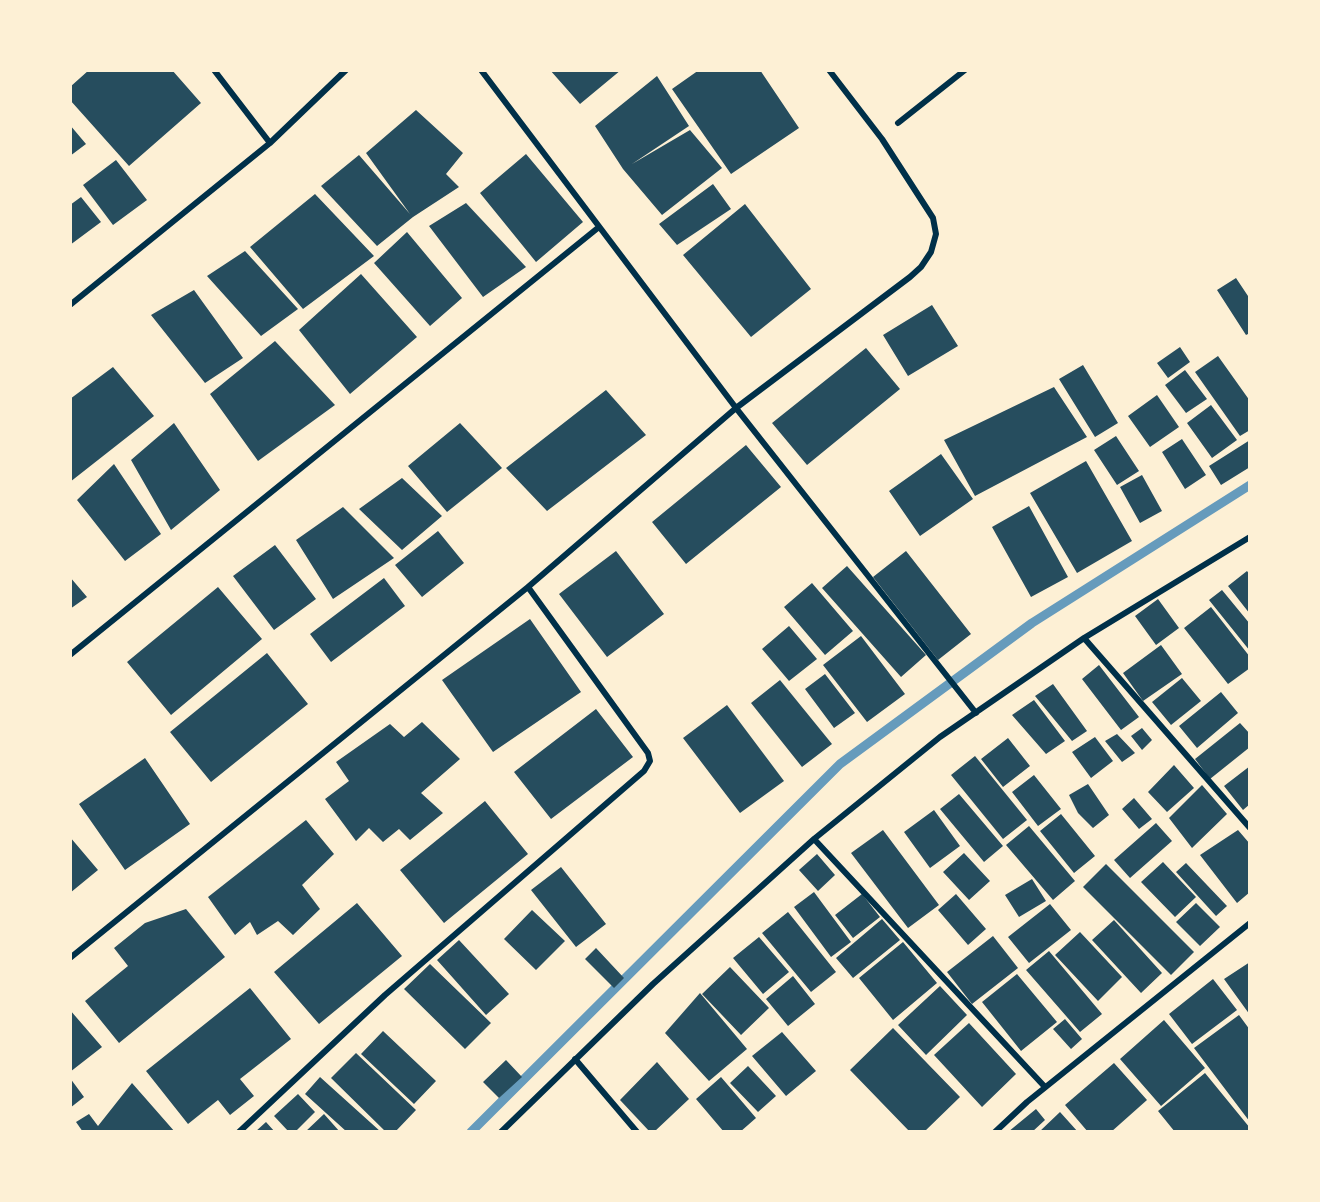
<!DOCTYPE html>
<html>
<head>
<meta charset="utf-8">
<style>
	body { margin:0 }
	#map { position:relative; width:1320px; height:1202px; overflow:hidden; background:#fdf0d5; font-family:Quicksand,sans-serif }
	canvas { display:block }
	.frame { position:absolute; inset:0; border:72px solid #fdf0d5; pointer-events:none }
</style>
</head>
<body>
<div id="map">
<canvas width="1320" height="1202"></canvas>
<div class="frame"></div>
</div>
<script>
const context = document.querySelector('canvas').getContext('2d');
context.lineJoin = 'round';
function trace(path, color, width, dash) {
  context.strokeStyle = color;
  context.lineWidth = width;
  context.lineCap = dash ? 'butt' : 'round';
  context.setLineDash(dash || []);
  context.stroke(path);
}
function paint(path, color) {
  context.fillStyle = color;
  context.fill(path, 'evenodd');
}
trace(new Path2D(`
	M 471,1132 L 840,764 L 1032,623 L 1250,485`), '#669bbc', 9);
paint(new Path2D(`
	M 89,70 L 172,70 L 201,103 L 129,166 L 70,100 L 70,87 Z
	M 550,70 L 621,70 L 580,104 Z
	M 699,70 L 760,70 L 799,128 L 731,174 L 672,89 Z
	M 657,76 L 689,126 L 632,164 L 690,130 L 722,168 L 662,215 L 623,169 L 595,126 Z
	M 416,110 L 463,153 L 446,174 L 459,187 L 413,217 L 377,246 L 321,186 L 359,155 L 410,214 L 366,153 Z
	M 70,125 L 86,144 L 70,156 Z
	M 526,154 L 583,222 L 536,262 L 480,193 Z
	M 116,160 L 147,200 L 113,225 L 83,185 Z
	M 713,184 L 731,209 L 677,245 L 659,224 Z
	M 315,194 L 374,256 L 303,309 L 250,247 Z
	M 81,197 L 101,222 L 70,245 L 70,205 Z
	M 466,203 L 526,267 L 483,297 L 429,226 Z
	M 745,204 L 811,289 L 751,337 L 683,255 Z
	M 407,232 L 462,298 L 430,326 L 374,263 Z
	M 245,251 L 298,309 L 261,336 L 207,276 Z
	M 361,274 L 417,337 L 350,394 L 299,330 Z
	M 1236,278 L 1250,299 L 1250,333 L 1246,335 L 1217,290 Z
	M 194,290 L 243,358 L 205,383 L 151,315 Z
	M 932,305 L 958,346 L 908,376 L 883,335 Z
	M 275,341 L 335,405 L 258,461 L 210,394 Z
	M 1180,347 L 1190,362 L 1168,378 L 1157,363 Z
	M 866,348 L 900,389 L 807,465 L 772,423 Z
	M 1218,356 L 1250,401 L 1250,430 L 1240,436 L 1195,372 Z
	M 1083,365 L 1118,423 L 1095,437 L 1059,379 Z
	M 113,367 L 154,416 L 70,482 L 70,399 Z
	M 1185,370 L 1207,399 L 1186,413 L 1165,385 Z
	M 1054,387 L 1087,437 L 975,496 L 944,440 Z
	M 606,390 L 646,435 L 547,511 L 506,468 Z
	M 1157,395 L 1179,427 L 1150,447 L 1128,416 Z
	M 1211,405 L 1237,440 L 1212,458 L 1187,423 Z
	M 174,423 L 220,490 L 171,530 L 131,460 Z
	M 460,423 L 502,468 L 447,512 L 408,466 Z
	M 1116,436 L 1139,471 L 1117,485 L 1094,450 Z
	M 1182,439 L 1206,475 L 1185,489 L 1162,452 Z
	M 1250,440 L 1250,467 L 1221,485 L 1209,466 Z
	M 746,445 L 781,487 L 686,564 L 652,522 Z
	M 941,454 L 973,499 L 920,536 L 889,491 Z
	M 1086,461 L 1132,541 L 1077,573 L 1030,493 Z
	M 114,464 L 161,534 L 125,561 L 77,500 Z
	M 1142,475 L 1162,511 L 1140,523 L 1120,487 Z
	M 402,478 L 442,516 L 402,550 L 359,509 Z
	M 1029,506 L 1068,577 L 1031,597 L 992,527 Z
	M 343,507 L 394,558 L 333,599 L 296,540 Z
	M 438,531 L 464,563 L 422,597 L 395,565 Z
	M 275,545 L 316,599 L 274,630 L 233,576 Z
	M 616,551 L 664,614 L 607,657 L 559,594 Z
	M 906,551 L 971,634 L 938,660 L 873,577 Z
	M 847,566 L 926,655 L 901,677 L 822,588 Z
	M 1247,571 L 1250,575 L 1250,614 L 1228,586 Z
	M 70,577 L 87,597 L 70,609 Z
	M 384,578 L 405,606 L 331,662 L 310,634 Z
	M 812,583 L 853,631 L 825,655 L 784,607 Z
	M 218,587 L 262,639 L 171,715 L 127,662 Z
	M 1222,590 L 1250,624 L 1250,651 L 1209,600 Z
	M 1158,599 L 1179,628 L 1156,645 L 1135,616 Z
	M 1211,607 L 1250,657 L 1250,668 L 1228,684 L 1184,628 Z
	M 530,619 L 581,692 L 493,752 L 442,680 Z
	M 789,626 L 817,659 L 789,681 L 762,649 Z
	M 861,636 L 905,694 L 867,722 L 823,665 Z
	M 1161,645 L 1182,674 L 1143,701 L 1123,673 Z
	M 267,653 L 308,704 L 211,782 L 170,732 Z
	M 1099,665 L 1139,717 L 1121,730 L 1082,679 Z
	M 825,674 L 855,713 L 834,728 L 805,689 Z
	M 1182,678 L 1201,701 L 1171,725 L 1152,702 Z
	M 780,680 L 832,744 L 802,767 L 751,703 Z
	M 1053,684 L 1087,731 L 1072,741 L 1035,696 Z
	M 1221,692 L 1238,713 L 1197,748 L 1179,726 Z
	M 1034,700 L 1065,741 L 1046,754 L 1012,715 Z
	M 727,705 L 784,781 L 740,813 L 683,738 Z
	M 596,709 L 633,757 L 551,819 L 514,772 Z
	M 422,722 L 460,759 L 421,793 L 443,813 L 410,840 L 399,829 L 383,842 L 369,828 L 356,841 L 325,799 L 349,781 L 336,762 L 390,724 L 404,737 Z
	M 1240,723 L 1250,734 L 1250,747 L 1210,779 L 1195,759 Z
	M 1142,728 L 1152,740 L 1142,750 L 1131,736 Z
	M 1117,734 L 1135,753 L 1122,762 L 1105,741 Z
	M 1095,737 L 1113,761 L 1091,778 L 1072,752 Z
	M 1008,738 L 1030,766 L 1003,787 L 981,759 Z
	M 975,756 L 1027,820 L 1003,839 L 951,775 Z
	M 145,758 L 190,824 L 125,870 L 79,804 Z
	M 1174,765 L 1194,788 L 1167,812 L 1148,792 Z
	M 1250,766 L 1250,804 L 1243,810 L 1224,786 Z
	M 1034,775 L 1061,809 L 1038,826 L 1012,792 Z
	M 1088,784 L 1109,815 L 1093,828 L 1078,813 L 1069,795 Z
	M 1202,785 L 1227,814 L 1192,848 L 1169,818 Z
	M 959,794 L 1003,846 L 984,862 L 940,809 Z
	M 1134,798 L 1152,819 L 1139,829 L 1122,809 Z
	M 485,801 L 528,854 L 444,923 L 400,870 Z
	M 934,810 L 960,846 L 930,868 L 904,832 Z
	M 1061,814 L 1095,856 L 1074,873 L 1040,831 Z
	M 306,820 L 334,854 L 302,885 L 320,909 L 293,935 L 278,921 L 257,935 L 250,922 L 235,935 L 208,897 Z
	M 1156,823 L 1172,841 L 1130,878 L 1114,860 Z
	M 1029,826 L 1075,881 L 1053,900 L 1006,845 Z
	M 883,830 L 939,905 L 908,928 L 851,853 Z
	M 1238,830 L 1250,844 L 1250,892 L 1237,903 L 1200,855 Z
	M 70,837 L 98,870 L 70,893 Z
	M 964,853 L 990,881 L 969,900 L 943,872 Z
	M 817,854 L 835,875 L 818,891 L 799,870 Z
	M 1163,862 L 1196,897 L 1175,917 L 1141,882 Z
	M 1186,863 L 1227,906 L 1216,916 L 1176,872 Z
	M 1106,864 L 1194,952 L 1171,975 L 1083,887 Z
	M 561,867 L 606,924 L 576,947 L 531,890 Z
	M 1032,879 L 1046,901 L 1019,917 L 1005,895 Z
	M 814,892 L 851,942 L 831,957 L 794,907 Z
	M 862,894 L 880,917 L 853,938 L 835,915 Z
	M 956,894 L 986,929 L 968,945 L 938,910 Z
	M 357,903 L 402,956 L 319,1024 L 274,972 Z
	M 1196,903 L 1220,927 L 1200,946 L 1176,922 Z
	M 1050,904 L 1071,930 L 1029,963 L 1008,937 Z
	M 186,909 L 225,957 L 119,1043 L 85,1001 L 128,966 L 114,948 L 145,923 Z
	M 532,910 L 565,941 L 536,970 L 504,939 Z
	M 788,912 L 836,972 L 811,992 L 762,933 Z
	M 882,919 L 900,940 L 853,978 L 836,958 Z
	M 1114,920 L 1162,973 L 1141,993 L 1092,940 Z
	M 1080,932 L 1122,977 L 1098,1001 L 1055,955 Z
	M 993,936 L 1018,968 L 972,1004 L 947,972 Z
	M 759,937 L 789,972 L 763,994 L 733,958 Z
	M 459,940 L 509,994 L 486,1015 L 437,960 Z
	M 903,942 L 937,983 L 893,1020 L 859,978 Z
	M 596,948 L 624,978 L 614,988 L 585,959 Z
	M 1049,951 L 1102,1014 L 1080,1032 L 1026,970 Z
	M 1250,962 L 1250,1015 L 1224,979 Z
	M 430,964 L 491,1023 L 465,1049 L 404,989 Z
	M 730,967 L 769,1008 L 741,1035 L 702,994 Z
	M 1017,974 L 1057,1022 L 1021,1051 L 982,1002 Z
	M 793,976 L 815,1004 L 788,1026 L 766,999 Z
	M 1213,979 L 1237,1010 L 1192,1044 L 1169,1014 Z
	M 940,986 L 967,1015 L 926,1055 L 898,1025 Z
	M 250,988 L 291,1039 L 240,1079 L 254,1096 L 230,1115 L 218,1100 L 188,1124 L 146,1071 Z
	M 700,993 L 747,1049 L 709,1081 L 665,1033 Z
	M 70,1010 L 102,1047 L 70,1072 Z
	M 1239,1015 L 1250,1030 L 1250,1122 L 1194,1048 Z
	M 1065,1019 L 1082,1039 L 1071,1049 L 1053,1029 Z
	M 1164,1020 L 1205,1068 L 1161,1106 L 1120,1059 Z
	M 969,1023 L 1016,1074 L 982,1107 L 934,1055 Z
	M 893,1028 L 960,1097 L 924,1132 L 910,1132 L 850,1070 Z
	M 383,1031 L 436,1081 L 414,1104 L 361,1054 Z
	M 782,1032 L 816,1071 L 786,1096 L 752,1056 Z
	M 356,1053 L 416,1110 L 395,1132 L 386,1132 L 331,1078 Z
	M 506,1060 L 522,1077 L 499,1098 L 483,1082 Z
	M 657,1062 L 689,1099 L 654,1132 L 650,1132 L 620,1100 Z
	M 1114,1063 L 1147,1100 L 1111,1132 L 1088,1132 L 1065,1105 Z
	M 748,1066 L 776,1096 L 758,1112 L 730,1083 Z
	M 1205,1073 L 1250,1128 L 1248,1132 L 1175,1132 L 1158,1111 Z
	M 320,1077 L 381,1132 L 347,1132 L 305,1094 Z
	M 721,1077 L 756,1118 L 740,1132 L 724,1132 L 696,1099 Z
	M 70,1078 L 84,1097 L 70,1108 Z
	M 132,1083 L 175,1132 L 83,1132 L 76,1122 L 89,1114 L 98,1126 Z
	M 298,1094 L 315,1112 L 295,1132 L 289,1132 L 274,1116 Z
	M 1036,1109 L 1045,1120 L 1032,1132 L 1008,1132 Z
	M 1060,1112 L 1078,1132 L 1039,1132 Z
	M 324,1114 L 340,1132 L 305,1132 Z
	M 266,1122 L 275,1132 L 255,1132 Z`), '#264d5e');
trace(new Path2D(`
	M 214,70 L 270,143
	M 481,70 L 736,408 L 976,713
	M 898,123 L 965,70
	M 70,305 L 270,143 L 346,70
	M 1084,638 L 1250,828
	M 70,655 L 599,227
	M 814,839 L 1045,1087
	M 70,958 L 528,587 L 736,408 L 910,277 L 921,267 L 931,252 L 936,234 L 933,218 L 882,139 L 829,70
	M 575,1059 L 637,1132
	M 239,1132 L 385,995 L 644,771 L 650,761 L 648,753 L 528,587
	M 501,1132 L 653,984 L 814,839 L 940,737 L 1084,638 L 1250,537
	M 995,1132 L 1027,1102 L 1250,923`), '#003049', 6);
</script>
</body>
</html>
